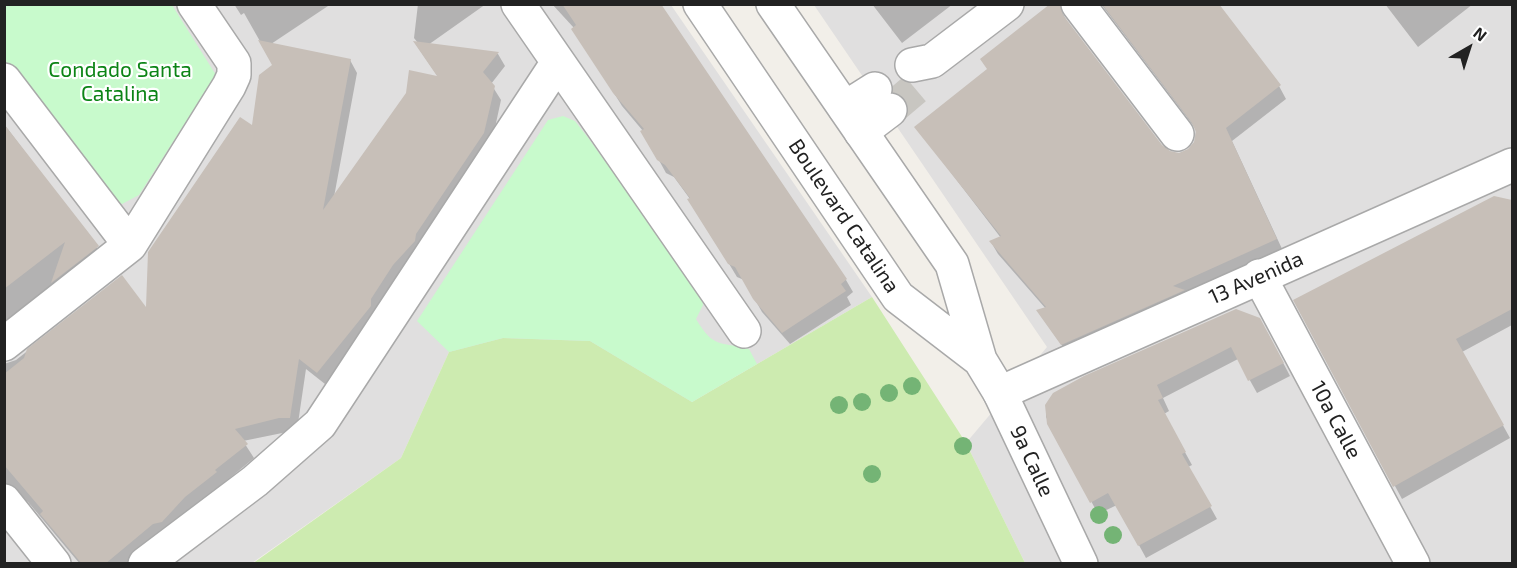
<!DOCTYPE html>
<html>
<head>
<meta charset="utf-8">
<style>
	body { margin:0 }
	#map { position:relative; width:1517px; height:568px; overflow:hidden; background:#f2efe9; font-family:"Exo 2",sans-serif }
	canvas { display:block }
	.frame { position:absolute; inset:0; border:6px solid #222; pointer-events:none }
	.north { position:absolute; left:1439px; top:18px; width:60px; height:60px; -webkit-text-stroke:4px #fff; paint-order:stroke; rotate:39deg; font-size:16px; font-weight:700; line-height:24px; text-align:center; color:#222 }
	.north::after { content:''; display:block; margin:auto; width:21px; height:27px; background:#222; clip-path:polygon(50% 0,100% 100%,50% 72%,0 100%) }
</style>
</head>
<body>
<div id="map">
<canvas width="1517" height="568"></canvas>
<div class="frame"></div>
<div class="north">N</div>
</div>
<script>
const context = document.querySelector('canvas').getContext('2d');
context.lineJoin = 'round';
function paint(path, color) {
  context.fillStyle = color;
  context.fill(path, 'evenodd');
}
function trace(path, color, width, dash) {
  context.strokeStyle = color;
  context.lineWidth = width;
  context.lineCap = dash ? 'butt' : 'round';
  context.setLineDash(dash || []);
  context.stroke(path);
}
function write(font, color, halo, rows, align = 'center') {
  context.font = font + ' "Exo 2",sans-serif';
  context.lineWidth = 4.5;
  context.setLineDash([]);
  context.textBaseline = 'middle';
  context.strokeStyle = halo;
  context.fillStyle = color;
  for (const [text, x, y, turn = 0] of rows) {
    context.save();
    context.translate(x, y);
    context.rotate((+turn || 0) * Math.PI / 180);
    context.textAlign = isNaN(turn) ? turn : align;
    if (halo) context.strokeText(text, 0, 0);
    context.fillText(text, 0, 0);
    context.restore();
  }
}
paint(new Path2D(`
	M 4,5 L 671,5 L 872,297 L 692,402 L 449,352 L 401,458 L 252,563 L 5,563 Z
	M 814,5 L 1512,5 L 1512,563 L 1025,563 L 966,443 L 1047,347 Z`), '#e0dfdf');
paint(new Path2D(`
	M 872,297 L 966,443 L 1025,563 L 252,564 L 401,458 L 449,352 L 503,338 L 590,341 L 692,402 Z`), '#cdebb0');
paint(new Path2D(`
	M 5,5 L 172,5 L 216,75 L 139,195 L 122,204 L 112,199 L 96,181 L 5,60 Z
	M 563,116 L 575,121 L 589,139 L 702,296 L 703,305 L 696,319 C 714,349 719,341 749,349 L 757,364 L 692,402 L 590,341 L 503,338 L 449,352 L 417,321 L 548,120 Z`), '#c8facc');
paint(new Path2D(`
	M 234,4 L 331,4 L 271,44 L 350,60 L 357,73 L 334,197 L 439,78 L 415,43 L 418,43 L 414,38 L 418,4 L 486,4 L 428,45 L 498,54 L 505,66 L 491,84 L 501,100 L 491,146 L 377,319 L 325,384 L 306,369 L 297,430 L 243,441 L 254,458 L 126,564 L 80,564 L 28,502 L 19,496 L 4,496 L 4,364 L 16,360 L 122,277 L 147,311 L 253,128 L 274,66 L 244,13 L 241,15 Z
	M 552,4 L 659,4 L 846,280 L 853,292 L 847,297 L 851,305 L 790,344 L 762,312 L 744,280 L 737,277 L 690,199 L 674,177 L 666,173 L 643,131 L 622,106 L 574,28 Z
	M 872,4 L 953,4 L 902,43 Z
	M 1101,4 L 1216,4 L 1279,86 L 1286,99 L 1232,141 L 1283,251 L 1070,357 L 1038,311 L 1046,309 L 998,254 L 991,242 L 1001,238 L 916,127 L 988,70 L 1059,6 L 1068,24 L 1161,146 L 1169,152 L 1179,154 L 1190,150 L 1195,142 L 1196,129 Z
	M 1385,4 L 1473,4 L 1418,47 Z
	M 4,124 L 105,259 L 4,338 Z
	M 1506,200 L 1512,207 L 1512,325 L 1462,352 L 1510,438 L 1402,499 L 1295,301 Z
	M 1267,332 L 1290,376 L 1257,393 L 1238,359 L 1163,398 L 1169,411 L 1164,414 L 1192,465 L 1188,467 L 1217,519 L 1146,558 L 1117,505 L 1098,514 L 1046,417 L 1046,405 Z`), '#0003');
paint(new Path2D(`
	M 562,4 L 661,4 L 847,279 L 841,284 L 846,291 L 782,333 L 753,299 L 735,267 L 728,264 L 687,199 L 690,198 L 665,165 L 657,160 L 640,131 L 644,129 L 613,93 L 571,29 L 576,25 Z
	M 1050,4 L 1060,4 L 1063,15 L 1162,145 L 1170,151 L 1179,153 L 1188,149 L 1194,142 L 1196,132 L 1192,123 L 1102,4 L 1219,4 L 1281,85 L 1226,128 L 1277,239 L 1173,286 L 1185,290 L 1061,345 L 1036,310 L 1046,307 L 989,241 L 1001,236 L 914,127 L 987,69 L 980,59 Z
	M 258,40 L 351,59 L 323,210 L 406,93 L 409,70 L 437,76 L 413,41 L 499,52 L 483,72 L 495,86 L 484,133 L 416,234 L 415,241 L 393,265 L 371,299 L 371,306 L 317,373 L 299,359 L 290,418 L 279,418 L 235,429 L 248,444 L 215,470 L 217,472 L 185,497 L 162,522 L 153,524 L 105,564 L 82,564 L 40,514 L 43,511 L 4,465 L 4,374 L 24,358 L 27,349 L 122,275 L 146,307 L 148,252 L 240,117 L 252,125 L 259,75 L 272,65 Z
	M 4,124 L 99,246 L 51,283 L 65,242 L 4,289 Z
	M 1494,196 L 1512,200 L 1512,309 L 1456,339 L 1504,425 L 1393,487 L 1293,300 Z
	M 1236,309 L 1260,318 L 1284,363 L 1248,381 L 1231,347 L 1157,385 L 1163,398 L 1158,400 L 1186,452 L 1182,454 L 1212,506 L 1138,546 L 1108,493 L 1090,503 L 1047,424 L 1045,405 L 1053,393 L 1084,376 Z`), '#c7bfb8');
trace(new Path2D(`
	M 890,110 L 923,82`), '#c8c6c1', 33, [33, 16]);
const minor = new Path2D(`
	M 518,4 L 744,331
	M 1078,4 L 1177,134
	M 912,65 L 932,61 L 1007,4
	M 4,80 L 130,245
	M 845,108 L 875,89
	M 861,132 L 890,110
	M 1259,276 L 1413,564
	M 4,344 L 130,245 L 229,86 L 234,75 L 234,63 L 194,4
	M 1000,393 L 1512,165
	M 4,501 L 54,564
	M 145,564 L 255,481 L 320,424 L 558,62`);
const tertiary = new Path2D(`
	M 700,4 L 898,297 L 980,360
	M 773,4 L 952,264 L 980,360 L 1000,393 L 1081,564`);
trace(minor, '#a9a9a9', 36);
trace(tertiary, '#a9a9a9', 36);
trace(minor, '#fff', 33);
trace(tertiary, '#fff', 33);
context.fillStyle = '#74b475';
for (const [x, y] of [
	[912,386],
	[889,393],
	[862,402],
	[839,405],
	[963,446],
	[872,474],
	[1099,515],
	[1113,535]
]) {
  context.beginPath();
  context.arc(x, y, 9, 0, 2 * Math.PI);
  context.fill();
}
write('21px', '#0c8416', '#fff', [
	["Condado Santa",120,70],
	["Catalina",120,94]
]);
write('21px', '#222', '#fff', [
	["Boulevard Catalina",844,216,56],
	["13 Avenida",1256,278,-24],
	["10a Calle",1336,420,62],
	["9a Calle",1032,461,65]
]);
</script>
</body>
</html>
